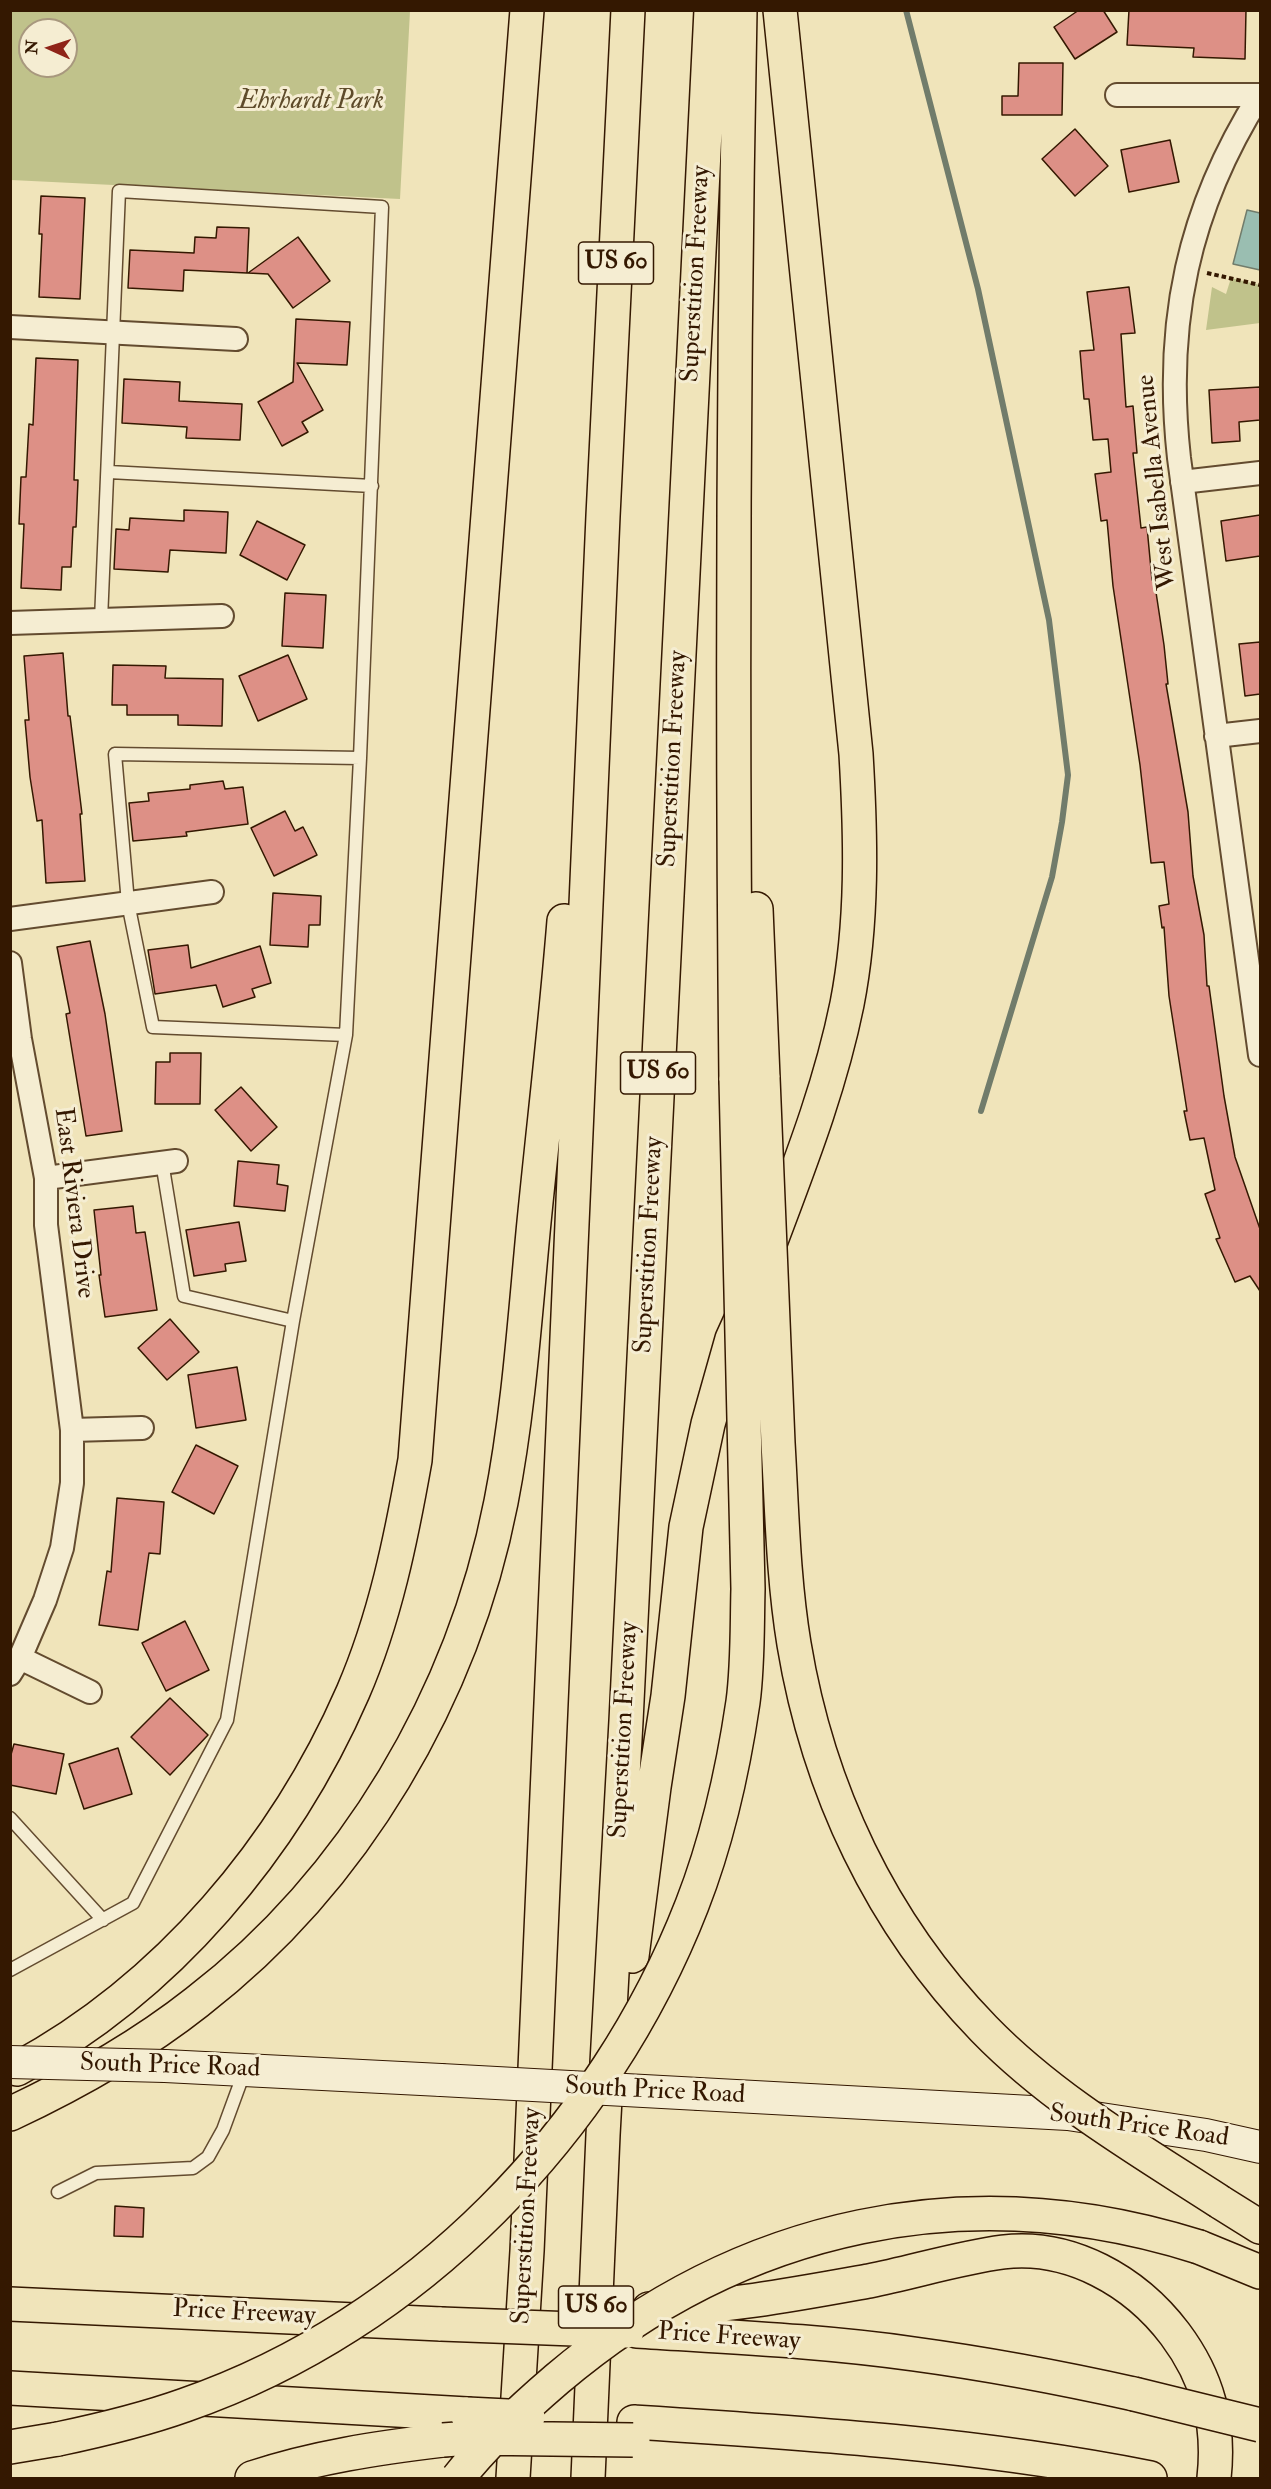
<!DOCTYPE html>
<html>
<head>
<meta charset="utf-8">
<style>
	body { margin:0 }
	#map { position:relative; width:1271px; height:2489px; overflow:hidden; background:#f0e4ba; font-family:"IM FELL Double Pica",serif }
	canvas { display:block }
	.frame { position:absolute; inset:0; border:12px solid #341801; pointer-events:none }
	.north { position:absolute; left:18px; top:18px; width:60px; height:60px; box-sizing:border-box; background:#f5edd2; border:2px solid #a8987e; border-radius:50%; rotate:273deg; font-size:16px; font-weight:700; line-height:24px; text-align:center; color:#341801 }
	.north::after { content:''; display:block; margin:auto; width:21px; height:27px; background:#8f2418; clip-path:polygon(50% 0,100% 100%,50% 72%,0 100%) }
</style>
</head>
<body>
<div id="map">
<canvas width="1271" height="2489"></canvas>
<div class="frame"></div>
<div class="north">N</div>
</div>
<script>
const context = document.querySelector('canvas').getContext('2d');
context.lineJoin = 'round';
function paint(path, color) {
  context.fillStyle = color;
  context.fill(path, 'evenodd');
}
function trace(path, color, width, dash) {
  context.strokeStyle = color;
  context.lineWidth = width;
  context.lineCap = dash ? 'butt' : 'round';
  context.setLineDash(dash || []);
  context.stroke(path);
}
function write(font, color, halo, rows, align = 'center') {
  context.font = font + ' "IM FELL Double Pica",serif';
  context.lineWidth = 6;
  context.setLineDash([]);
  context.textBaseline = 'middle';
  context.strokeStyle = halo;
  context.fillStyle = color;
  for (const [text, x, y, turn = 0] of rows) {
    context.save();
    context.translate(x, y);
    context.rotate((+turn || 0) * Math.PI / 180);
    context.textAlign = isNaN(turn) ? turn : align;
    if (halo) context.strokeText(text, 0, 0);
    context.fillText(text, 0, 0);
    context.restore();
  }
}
paint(new Path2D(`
	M 11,10 L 410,11 L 400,199 L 11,180 ZM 30,30 L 66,30 L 66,66 L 30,66 Z
	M 1231,278 L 1260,285 L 1260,323 L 1206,330 L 1212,287 L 1226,294 Z`), '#c0c28b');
const water = new Path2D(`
	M 1247,210 L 1260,213 L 1260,270 L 1233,264 Z`);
paint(water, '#9abeb1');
trace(water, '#717c6b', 1.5);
trace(new Path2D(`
	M 906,10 L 978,289 L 1049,620 L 1068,775 L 1062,822 L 1052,877 L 981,1111`), '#717c6b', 6);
const building = new Path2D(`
	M 1079,10 L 1103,10 L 1117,32 L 1075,59 L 1054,27 Z
	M 1129,10 L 1246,10 L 1245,59 L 1193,57 L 1194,48 L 1127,45 Z
	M 1019,63 L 1063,63 L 1062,115 L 1002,115 L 1002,96 L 1018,96 Z
	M 1075,129 L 1108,166 L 1075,196 L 1042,159 Z
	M 1170,140 L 1179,182 L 1129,192 L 1121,150 Z
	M 41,196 L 85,198 L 80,299 L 39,297 L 42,234 L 39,234 Z
	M 217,227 L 249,228 L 247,273 L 184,270 L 183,291 L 128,288 L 130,250 L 194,253 L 195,237 L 216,238 Z
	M 298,237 L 330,281 L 293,308 L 268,274 L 248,273 Z
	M 1129,287 L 1135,333 L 1121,334 L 1126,407 L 1133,406 L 1137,453 L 1133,453 L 1141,528 L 1147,527 L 1152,580 L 1154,579 L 1164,645 L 1168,684 L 1166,684 L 1188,812 L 1193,876 L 1204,935 L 1207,986 L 1209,986 L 1224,1096 L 1235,1157 L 1260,1229 L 1260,1291 L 1250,1276 L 1235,1282 L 1216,1239 L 1220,1238 L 1205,1194 L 1215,1190 L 1204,1138 L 1190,1140 L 1184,1111 L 1187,1111 L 1169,996 L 1164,927 L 1162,928 L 1159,906 L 1169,904 L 1164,862 L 1151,863 L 1140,765 L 1113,586 L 1107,520 L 1101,521 L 1095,474 L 1111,472 L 1108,439 L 1093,440 L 1089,399 L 1084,399 L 1080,351 L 1094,350 L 1087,292 Z
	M 296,319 L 350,322 L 347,365 L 297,363 L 323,410 L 302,422 L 308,432 L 282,446 L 258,402 L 293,382 Z
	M 36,358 L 78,360 L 74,480 L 78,480 L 76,527 L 73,527 L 71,567 L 62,567 L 61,590 L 21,588 L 24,524 L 19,524 L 21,477 L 26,477 L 29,424 L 33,425 Z
	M 124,379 L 180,382 L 179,401 L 242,404 L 240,440 L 186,438 L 187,427 L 122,423 Z
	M 1260,387 L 1260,420 L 1239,422 L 1240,441 L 1212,443 L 1209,390 Z
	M 184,510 L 228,512 L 226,553 L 170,550 L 168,572 L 114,569 L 116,529 L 129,530 L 130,518 L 184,521 Z
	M 1260,515 L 1260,556 L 1226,561 L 1221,521 Z
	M 257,521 L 305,545 L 287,580 L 240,555 Z
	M 285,593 L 326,595 L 323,648 L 282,646 Z
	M 1260,642 L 1260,694 L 1245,696 L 1239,644 Z
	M 63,653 L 68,716 L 70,716 L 82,814 L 80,814 L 85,881 L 46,883 L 42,820 L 37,821 L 30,777 L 25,720 L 29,720 L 24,656 Z
	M 288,655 L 307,699 L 258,721 L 239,676 Z
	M 113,665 L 166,666 L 165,678 L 223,679 L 222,726 L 178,725 L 178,715 L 127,715 L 127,705 L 112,705 Z
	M 223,781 L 225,789 L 243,787 L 248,824 L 186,832 L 187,836 L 133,841 L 129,803 L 149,801 L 148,793 L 190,789 L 190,785 Z
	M 285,811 L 295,831 L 303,827 L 317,855 L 274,876 L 251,828 Z
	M 273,893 L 321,896 L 320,925 L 309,925 L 308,947 L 270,945 Z
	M 90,941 L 105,1014 L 122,1131 L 86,1136 L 66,1014 L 70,1013 L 57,947 Z
	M 188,945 L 191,968 L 260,946 L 271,983 L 252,989 L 255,997 L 223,1007 L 216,985 L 155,994 L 148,950 Z
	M 170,1053 L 201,1053 L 200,1104 L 155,1104 L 156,1062 L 170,1062 Z
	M 241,1087 L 277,1127 L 251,1151 L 215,1110 Z
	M 238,1161 L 279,1165 L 277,1184 L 288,1186 L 285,1211 L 234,1206 Z
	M 133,1206 L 136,1233 L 145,1232 L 157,1310 L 105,1317 L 99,1275 L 101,1275 L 94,1210 Z
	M 239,1222 L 246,1261 L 225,1264 L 226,1271 L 194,1276 L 186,1230 Z
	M 170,1319 L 199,1352 L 167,1380 L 138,1348 Z
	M 237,1367 L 246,1420 L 196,1428 L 188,1375 Z
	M 196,1445 L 238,1466 L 214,1514 L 172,1492 Z
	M 117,1498 L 164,1502 L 160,1554 L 149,1553 L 138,1630 L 99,1625 L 107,1571 L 111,1572 Z
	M 185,1621 L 209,1670 L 166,1691 L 142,1643 Z
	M 170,1698 L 208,1735 L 170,1775 L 131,1737 Z
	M 14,1744 L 64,1754 L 56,1794 L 10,1785 L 10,1758 Z
	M 118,1748 L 132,1794 L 84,1809 L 69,1764 Z
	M 115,2206 L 144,2208 L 143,2237 L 114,2236 Z`);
paint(building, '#dd9086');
trace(building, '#341801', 1.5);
const lane = new Path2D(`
	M 109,472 L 372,486
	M 346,1035 L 153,1027 L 128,903 L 115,754 L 360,758
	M 162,1162 L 184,1296 L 293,1321
	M 10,1818 L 103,1920
	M 10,1970 L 133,1903 L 227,1720 L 293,1321 L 346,1035 L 360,758 L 382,207 L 119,191 L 101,620
	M 58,2192 L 96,2173 L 193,2168 L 208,2157 L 223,2130 L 245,2070`);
const street = new Path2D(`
	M 1117,95 L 1260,95
	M 1260,95 C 1188,209 1164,323 1179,458 L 1260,1055
	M 10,327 L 236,339
	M 1182,482 L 1260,473
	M 10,623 L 222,616
	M 1216,736 L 1260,731
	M 10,919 L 212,892
	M 10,963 L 20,1039 L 46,1178 L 46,1225 L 72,1430 L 72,1483 L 62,1548 L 45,1600 L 20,1658 L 10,1674
	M 46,1178 L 176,1161
	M 72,1430 L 142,1428
	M 20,1658 L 90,1692`);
const secondary = new Path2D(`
	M 165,2066 L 441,2080
	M 699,2094 L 1068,2114 L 1206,2135 L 1260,2147`);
const highway = new Path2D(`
	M 756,909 L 763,1078
	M 736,1080 C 732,723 733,367 740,10
	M 769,1246 C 799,1166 830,1088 847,1004 C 863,922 861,838 856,754 L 780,10
	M 632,1956 L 654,1787 L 668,1696 L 686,1527 L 708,1424 L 732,1339 L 742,1317
	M 17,2069 C 167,1988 285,1848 353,1692 C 385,1618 401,1539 415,1460 L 527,10
	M 10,2114 C 76,2083 140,2047 197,2002 C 355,1880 463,1696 501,1502 C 519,1410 525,1315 534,1222 C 544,1121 556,1021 564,921
	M 1220,2202 L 1260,2227
	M 1199,2247 L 1260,2272
	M 10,2304 L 441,2324
	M 649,2309 C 723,2308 797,2294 869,2281 C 914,2272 958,2258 1003,2252 C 1070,2244 1135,2281 1175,2334 C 1208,2378 1220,2424 1214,2478
	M 637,2331 C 730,2337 823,2341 914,2354 C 988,2364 1062,2378 1134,2394
	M 10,2388 L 467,2414
	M 634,2422 C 806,2433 980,2444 1150,2478
	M 10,2447 L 58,2439
	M 252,2478 C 315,2457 378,2448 443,2440
	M 513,2478 L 527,2251 L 603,516 L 628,10
	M 588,2478 L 603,2135 L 626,1721 L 711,10`);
trace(lane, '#634b2f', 15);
trace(street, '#634b2f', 26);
trace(secondary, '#341801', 34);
trace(highway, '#341801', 36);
trace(new Path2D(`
	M 1207,273 L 1260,285`), '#341801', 4, [4.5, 3]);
trace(lane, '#f5edd2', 12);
trace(street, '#f5edd2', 22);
trace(secondary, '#f5edd2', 32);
trace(highway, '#f0e4ba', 33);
const secondaryBridge = new Path2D(`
	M 10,2062 L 165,2066
	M 441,2080 L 699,2094`);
const highwayBridge = new Path2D(`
	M 763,1078 C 769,1200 772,1321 778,1443 C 782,1510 783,1577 794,1644 C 818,1789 881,1923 984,2029 C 1052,2099 1138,2149 1220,2202
	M 441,2324 L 627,2331
	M 1134,2394 L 1260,2425
	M 467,2414 L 528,2417
	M 58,2439 C 101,2430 143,2420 185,2405 C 416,2325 604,2131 692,1905 C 717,1841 733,1770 743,1702 C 748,1665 747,1627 748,1589 L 736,1080
	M 443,2440 L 471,2438 L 633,2440
	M 458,2478 C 486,2442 522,2409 557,2379 C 742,2222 968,2174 1199,2247`);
trace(secondaryBridge, '#341801', 34, []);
trace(highwayBridge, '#341801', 36, []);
trace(secondaryBridge, '#f5edd2', 32);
trace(highwayBridge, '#f0e4ba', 33);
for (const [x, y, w] of [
	[616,263,75],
	[658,1073,75],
	[596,2307,75]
]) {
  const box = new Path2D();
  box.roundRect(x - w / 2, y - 21, w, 42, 4.5);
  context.fillStyle = '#f5edd2';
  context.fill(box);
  trace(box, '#341801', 1.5);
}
write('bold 24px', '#341801', null, [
	["US 60",616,263],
	["US 60",658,1073],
	["US 60",596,2307]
]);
write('italic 26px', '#5e4b2a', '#f5edd2', [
	["Ehrhardt Park",311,102]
]);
write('26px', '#341801', '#f5edd2', [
	["Superstition Freeway",697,274,-87],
	["West Isabella Avenue",1158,482,-96],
	["Superstition Freeway",674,759,-87],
	["East Riviera Drive",73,1203,83],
	["Superstition Freeway",650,1245,-87],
	["Superstition Freeway",625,1730,-87],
	["South Price Road",170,2067,2],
	["South Price Road",655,2092,3],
	["South Price Road",1139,2127,8],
	["Superstition Freeway",528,2216,-87],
	["Price Freeway",244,2314,3],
	["Price Freeway",729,2338,4]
]);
</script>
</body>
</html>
